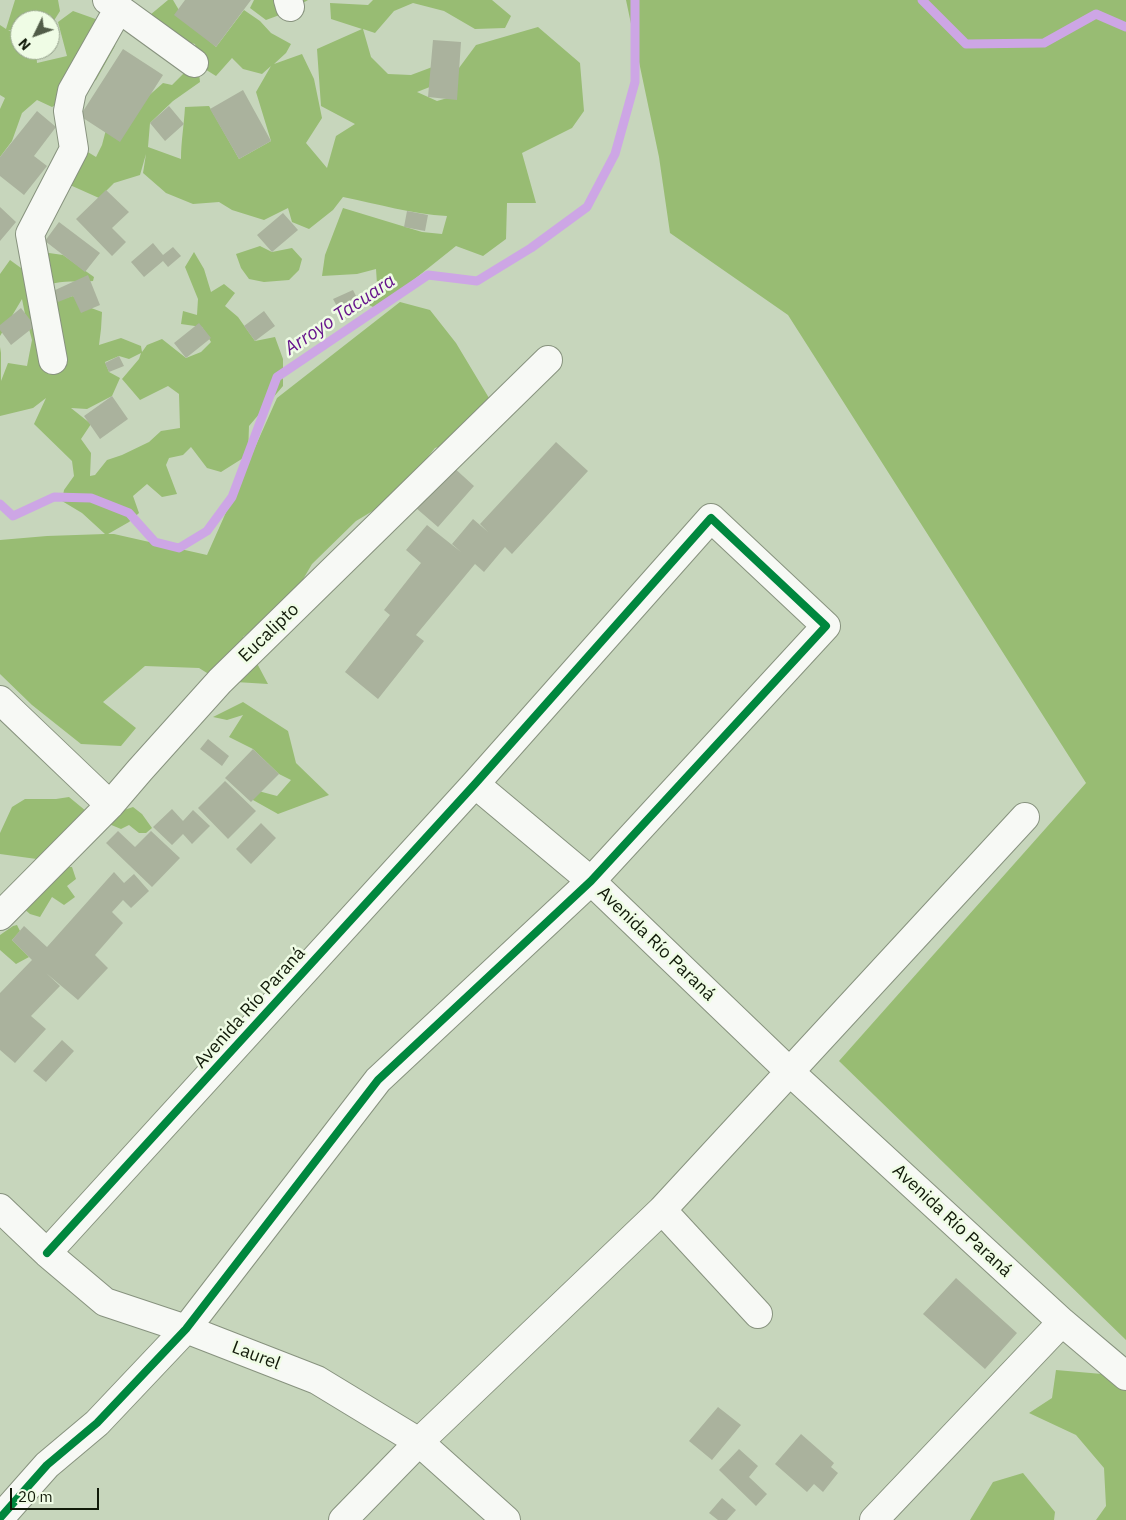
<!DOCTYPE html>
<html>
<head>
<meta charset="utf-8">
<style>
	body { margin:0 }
	#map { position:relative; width:1126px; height:1520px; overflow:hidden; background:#c7d6bc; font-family:"IBM Plex Sans",sans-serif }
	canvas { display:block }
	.north { position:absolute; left:10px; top:10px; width:50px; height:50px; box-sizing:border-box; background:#effce5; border:1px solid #96a28d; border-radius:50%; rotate:228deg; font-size:14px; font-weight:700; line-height:20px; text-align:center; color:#111a09 }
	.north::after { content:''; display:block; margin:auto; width:18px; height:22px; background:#515c48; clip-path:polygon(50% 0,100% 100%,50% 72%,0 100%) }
	.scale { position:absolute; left:10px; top:1488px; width:89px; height:22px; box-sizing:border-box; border:2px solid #111a09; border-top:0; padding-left:6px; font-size:15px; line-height:18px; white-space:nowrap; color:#111a09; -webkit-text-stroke:4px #effce5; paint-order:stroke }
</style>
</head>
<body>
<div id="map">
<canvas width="1126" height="1520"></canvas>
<div class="north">N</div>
<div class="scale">20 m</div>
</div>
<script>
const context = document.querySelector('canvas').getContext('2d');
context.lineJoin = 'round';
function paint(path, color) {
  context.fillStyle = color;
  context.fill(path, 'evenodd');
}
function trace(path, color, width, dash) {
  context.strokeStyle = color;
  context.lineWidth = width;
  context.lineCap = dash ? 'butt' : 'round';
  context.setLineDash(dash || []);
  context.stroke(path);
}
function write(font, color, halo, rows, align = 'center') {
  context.font = font + ' "IBM Plex Sans",sans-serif';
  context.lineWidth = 5;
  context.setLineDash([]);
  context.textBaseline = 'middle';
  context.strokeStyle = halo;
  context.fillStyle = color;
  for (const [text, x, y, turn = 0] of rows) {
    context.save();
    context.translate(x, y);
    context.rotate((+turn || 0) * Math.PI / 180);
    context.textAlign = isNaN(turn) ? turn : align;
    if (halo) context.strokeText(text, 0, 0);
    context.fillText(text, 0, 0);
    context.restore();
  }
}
paint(new Path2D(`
	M 15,0 L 58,0 L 60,11 L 50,27 L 50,20 L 20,20 L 20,31 L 8,30 L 20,36 L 20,50 L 36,50 L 37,63 L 67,56 L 58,22 L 73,11 L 118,27 L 115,46 L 96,80 L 52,107 L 37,100 L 22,113 L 12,141 L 0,157 L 0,109 L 5,98 L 0,95 L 0,25 L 6,29 Z
	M 168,0 L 173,0 L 183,17 L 216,47 L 244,10 L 260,21 L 271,33 L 291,44 L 286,53 L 274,64 L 302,54 L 314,79 L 322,118 L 306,143 L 327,168 L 336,136 L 355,124 L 321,106 L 317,49 L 362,29 L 331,19 L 330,3 L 368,5 L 373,0 L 492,0 L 511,16 L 505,28 L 475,29 L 444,11 L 413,3 L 394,11 L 375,33 L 363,29 L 371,57 L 388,74 L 411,75 L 435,66 L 440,83 L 417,92 L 437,101 L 451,97 L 456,72 L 476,45 L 538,27 L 580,63 L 584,111 L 572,128 L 522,153 L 536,203 L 507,203 L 506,239 L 483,256 L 456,246 L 377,309 L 363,302 L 377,284 L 376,269 L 357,274 L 322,276 L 325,255 L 343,208 L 422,232 L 442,234 L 447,216 C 412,214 378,204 343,197 L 333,210 L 309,229 L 292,222 L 288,208 L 264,220 L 232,210 L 219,202 L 193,204 L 166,193 L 143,173 L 146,154 L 140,175 L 114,183 L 99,198 L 70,185 L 78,146 L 96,157 L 102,145 L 108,122 L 136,107 L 163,83 L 172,85 L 186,71 L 199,73 L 200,82 L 173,101 L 150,123 L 148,147 L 181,159 C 181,142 184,125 185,107 L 209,106 L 239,159 L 271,141 L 256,92 L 271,66 L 262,74 L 243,69 L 232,58 L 216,76 L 200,66 L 195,44 L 174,39 L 150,15 Z
	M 254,0 L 308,0 L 285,13 L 266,20 L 250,8 Z
	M 626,0 L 1126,0 L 1126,1340 L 839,1061 L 1086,783 L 788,315 L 670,233 L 659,157 Z
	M 260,246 L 272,252 L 292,248 L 302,259 L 299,270 L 289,280 L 264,282 L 249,279 L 241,268 L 236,254 Z
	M 35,251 L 63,255 L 94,277 L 93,281 C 78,283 63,279 49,285 L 55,301 L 73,296 L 83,305 L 102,312 L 101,329 L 99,345 L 121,338 L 141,346 L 142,352 L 147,345 L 162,339 L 186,358 L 201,352 L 211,342 L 202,327 L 181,324 L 183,311 L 197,315 L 198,299 L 185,267 L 194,252 L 204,269 L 211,292 L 224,284 L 235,293 L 225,306 L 238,317 L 255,341 L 275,337 L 283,359 L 283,386 L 249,426 L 248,455 L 221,472 L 207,468 L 191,447 L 183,455 L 169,458 L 166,465 L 177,494 L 162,497 L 147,484 L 133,496 L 139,513 L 129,522 L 108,534 L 114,534 L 207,555 L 277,398 L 400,302 L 430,310 L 456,343 L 495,408 L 475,436 L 435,448 L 396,497 L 356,521 L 312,564 L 291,600 L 243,637 L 268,684 L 220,681 L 199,668 L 145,666 L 103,702 L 136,728 L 121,746 L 81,744 L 32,705 L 0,674 L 0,540 L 47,536 L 105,534 L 82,513 L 62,501 L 64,490 L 74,476 L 72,461 L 34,424 L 46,398 L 33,408 L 0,416 L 0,347 L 1,353 L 1,381 L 8,363 L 27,366 L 32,340 L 25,314 L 22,299 L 0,336 L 0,274 L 10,260 L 21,268 L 23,260 ZM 141,353 L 139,359 L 122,379 L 140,400 L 168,386 L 179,394 L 180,428 L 161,431 L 149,442 L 122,455 L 107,460 L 95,475 L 90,476 L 91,453 L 81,439 L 91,424 L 71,408 L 87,409 L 112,396 L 120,378 L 109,372 L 105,362 L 119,356 L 129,359 Z
	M 243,702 L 288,731 L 296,763 L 329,795 L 278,814 L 253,800 L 251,789 L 277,796 L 291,780 L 279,774 L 253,749 L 229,737 L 243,715 L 227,720 L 213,717 Z
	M 69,797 L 86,811 L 44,860 L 0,854 L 0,833 L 12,807 L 25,799 L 56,799 Z
	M 133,807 L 142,814 L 152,828 L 146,833 L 139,833 L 129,825 L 121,829 L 109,824 L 115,813 Z
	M 66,867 L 72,867 L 76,879 L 67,886 L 75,897 L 64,905 L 52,897 L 40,917 L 30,914 L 23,908 Z
	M 17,925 L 20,931 L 12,940 L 29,957 L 16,964 L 0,950 L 0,935 L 13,926 Z
	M 1056,1370 L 1102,1374 L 1126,1391 L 1126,1520 L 1096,1520 L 1106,1506 L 1104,1468 L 1076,1435 L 1029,1413 L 1052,1398 Z
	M 1023,1473 L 1055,1512 L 1054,1520 L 970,1520 L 993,1482 Z`), '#98bc73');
trace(new Path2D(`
	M 922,0 L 966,44 L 1044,43 L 1096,14 L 1126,27
	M 0,504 L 13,516 L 54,497 L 91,498 L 129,513 L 155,542 L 179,548 L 207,531 L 232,497 L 277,377 L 428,275 L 477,281 L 531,248 L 587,207 L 615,154 L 635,82 L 635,0`), '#cda6e5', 9);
paint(new Path2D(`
	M 185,0 L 251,0 L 216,47 L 174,15 Z
	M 433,40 L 461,42 L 457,100 L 428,97 Z
	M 123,49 L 163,75 L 120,142 L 80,116 Z
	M 243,90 L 271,141 L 239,159 L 210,109 Z
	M 169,106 L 184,124 L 165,141 L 150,123 Z
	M 37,111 L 56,127 L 34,156 L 47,166 L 24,195 L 0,176 L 0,157 Z
	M 106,190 L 129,212 L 112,228 L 126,242 L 112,256 L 76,219 Z
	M 0,207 L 16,222 L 0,241 Z
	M 407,211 L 428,215 L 425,231 L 404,227 Z
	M 283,213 L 298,230 L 272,252 L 257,235 Z
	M 59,222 L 100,253 L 85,272 L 45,241 Z
	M 153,243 L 163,255 L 173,247 L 181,256 L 168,267 L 163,261 L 144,277 L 131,262 Z
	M 88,275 L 100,305 L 81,313 L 73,296 L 58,302 L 53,291 Z
	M 353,290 L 363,310 L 344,319 L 333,299 Z
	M 21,308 L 35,326 L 11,345 L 0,330 L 0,325 Z
	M 264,311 L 275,326 L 255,341 L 244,326 Z
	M 199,323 L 211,338 L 186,358 L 174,343 Z
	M 119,356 L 124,366 L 109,372 L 105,363 Z
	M 112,396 L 128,419 L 100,439 L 84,416 Z
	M 556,442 L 588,471 L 512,554 L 505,547 L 484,572 L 475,564 L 416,635 L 424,641 L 378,699 L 345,672 L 390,615 L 384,610 L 421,563 L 406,550 L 427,525 L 461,552 L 452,544 L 473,519 L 488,532 L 480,524 Z
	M 452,466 L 474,486 L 438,527 L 416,508 Z
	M 208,739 L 229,756 L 222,766 L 200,749 Z
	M 253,749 L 279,774 L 251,802 L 225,778 Z
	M 225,781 L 256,811 L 228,839 L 198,808 Z
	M 172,809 L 183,821 L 193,810 L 210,826 L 192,844 L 183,834 L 172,845 L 153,827 Z
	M 261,823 L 276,838 L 251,864 L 236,849 Z
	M 118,831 L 135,847 L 151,831 L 180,858 L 152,887 L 106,843 Z
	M 114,872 L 124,883 L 134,874 L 149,891 L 131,908 L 123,900 L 112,912 L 123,923 L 95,955 L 108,968 L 78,1000 L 46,973 L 60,986 L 31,1016 L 46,1029 L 15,1063 L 0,1050 L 0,993 L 32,960 L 12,940 L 24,926 L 47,947 Z
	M 62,1040 L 74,1051 L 46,1082 L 33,1071 Z
	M 956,1278 L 1017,1333 L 985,1369 L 923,1314 Z
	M 718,1407 L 741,1425 L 712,1460 L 689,1441 Z
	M 801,1434 L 834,1463 L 831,1467 L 838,1473 L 823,1492 L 814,1484 L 807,1492 L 775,1464 Z
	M 739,1449 L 758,1466 L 749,1477 L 767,1494 L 756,1506 L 719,1470 Z
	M 722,1498 L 736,1510 L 727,1520 L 718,1520 L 709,1513 Z`), '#aab29d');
const minor = new Path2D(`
	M 107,0 L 194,63
	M 288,0 L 290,7
	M 53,360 L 30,234 L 74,149 L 68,111 L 72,91 L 119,8
	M 0,700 L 110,805
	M 475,784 L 591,881 L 790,1072 L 1062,1322 L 1126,1376
	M 0,916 L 110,805 L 140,770 L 220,681 L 548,360
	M 0,1208 L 47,1253 L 105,1302 L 186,1329 L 317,1380 L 419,1442 L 506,1520
	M 662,1210 L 758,1314
	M 0,1518 L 47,1465 L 97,1423 L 186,1329 L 378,1080 L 591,881 L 826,626 L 711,518 L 475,784 L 47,1253
	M 343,1520 L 419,1442 L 662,1210 L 1025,817
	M 874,1520 L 1062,1322`);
trace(minor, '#87927e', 30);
trace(minor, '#f7f9f5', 28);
trace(new Path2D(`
	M 0,1518 L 47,1465 L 97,1423 L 186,1329 L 378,1080 L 591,881 L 826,626 L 711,518 L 475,784 L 47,1253`), '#00873e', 8);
write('18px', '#111a09', '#effce5', [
	["Eucalipto",269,633,-44],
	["Avenida Río Paraná",656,944,44],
	["Avenida Río Paraná",250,1008,-48],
	["Avenida Río Paraná",952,1221,43],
	["Laurel",256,1356,21]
]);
write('italic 19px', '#66148c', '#effce5', [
	["Arroyo Tacuara",340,315,-34]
]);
</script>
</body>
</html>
